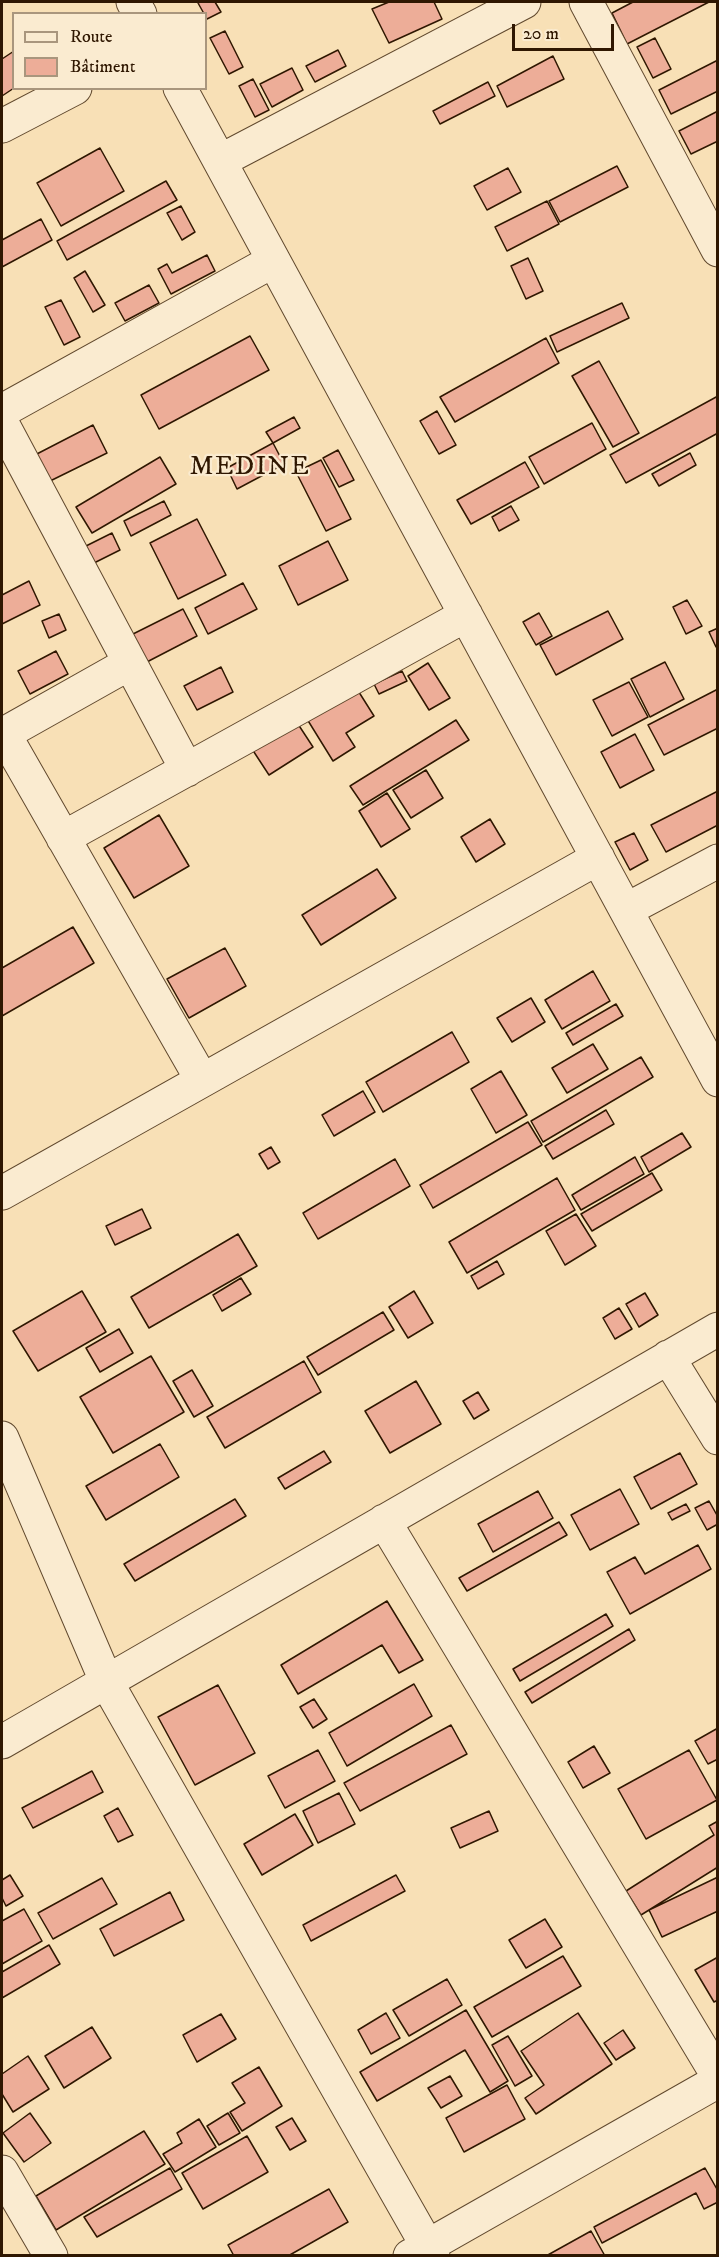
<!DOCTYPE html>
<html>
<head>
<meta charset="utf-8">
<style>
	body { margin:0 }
	#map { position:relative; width:719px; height:2257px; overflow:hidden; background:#f8e0b6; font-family:"IM FELL DW Pica",serif }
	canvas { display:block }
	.frame { position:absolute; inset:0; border:3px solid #2f1701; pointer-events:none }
	.legend { position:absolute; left:12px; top:12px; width:195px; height:78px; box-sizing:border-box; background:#faebd0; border:2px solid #a9967d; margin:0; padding:8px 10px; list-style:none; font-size:18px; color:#2f1701 }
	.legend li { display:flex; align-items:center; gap:12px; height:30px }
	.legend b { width:30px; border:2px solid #a9967d }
	.scale { position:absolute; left:512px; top:24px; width:102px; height:27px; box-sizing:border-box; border:3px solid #2f1701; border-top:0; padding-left:8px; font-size:18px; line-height:21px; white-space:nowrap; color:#2f1701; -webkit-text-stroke:4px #faebd0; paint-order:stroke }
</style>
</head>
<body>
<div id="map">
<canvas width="719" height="2257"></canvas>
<div class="frame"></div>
<ul class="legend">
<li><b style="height:8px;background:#faebd0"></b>Route</li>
<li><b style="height:16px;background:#edad98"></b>Bâtiment</li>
</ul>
<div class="scale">20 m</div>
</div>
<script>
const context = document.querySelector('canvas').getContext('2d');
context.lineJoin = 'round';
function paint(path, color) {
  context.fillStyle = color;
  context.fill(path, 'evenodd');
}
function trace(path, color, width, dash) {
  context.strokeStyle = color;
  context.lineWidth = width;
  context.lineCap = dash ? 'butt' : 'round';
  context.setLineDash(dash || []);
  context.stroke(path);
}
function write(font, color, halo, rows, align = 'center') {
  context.font = font + ' "IM FELL DW Pica",serif';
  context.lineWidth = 4.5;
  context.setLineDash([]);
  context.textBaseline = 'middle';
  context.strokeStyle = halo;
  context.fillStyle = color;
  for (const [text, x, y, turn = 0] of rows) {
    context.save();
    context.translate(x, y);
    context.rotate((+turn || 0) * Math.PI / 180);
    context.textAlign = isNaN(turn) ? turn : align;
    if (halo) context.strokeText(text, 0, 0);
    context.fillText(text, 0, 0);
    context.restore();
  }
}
const building = new Path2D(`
	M 200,2 L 215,2 L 221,12 L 207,19 L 198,3 Z
	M 389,2 L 434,2 L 442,19 L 389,43 L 372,9 Z
	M 633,2 L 709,2 L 627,44 L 612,13 Z
	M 225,31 L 243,67 L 229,74 L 210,38 Z
	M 655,38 L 671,69 L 653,78 L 637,47 Z
	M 338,50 L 346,66 L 315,82 L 306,66 Z
	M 14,51 L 14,88 L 2,96 L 2,59 Z
	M 553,56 L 564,79 L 507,107 L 497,86 Z
	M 718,60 L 718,91 L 671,114 L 659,90 Z
	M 292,68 L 303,90 L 272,107 L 260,84 Z
	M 253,79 L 269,110 L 255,117 L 239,86 Z
	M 488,82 L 495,96 L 440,124 L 433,111 Z
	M 718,111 L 718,141 L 691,154 L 679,131 Z
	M 100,148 L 124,191 L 61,226 L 37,183 Z
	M 617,166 L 628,187 L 560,222 L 549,201 Z
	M 508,168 L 521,192 L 487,210 L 474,186 Z
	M 166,181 L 177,200 L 67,260 L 57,241 Z
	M 547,201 L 559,224 L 507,251 L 495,227 Z
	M 181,206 L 195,232 L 182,240 L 167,213 Z
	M 41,219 L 52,240 L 2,267 L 2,240 Z
	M 207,255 L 215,271 L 171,294 L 158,269 L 167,264 L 172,273 Z
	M 528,258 L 543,291 L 526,299 L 511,266 Z
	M 85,271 L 105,305 L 93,312 L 74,278 Z
	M 149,285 L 159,303 L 125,321 L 115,303 Z
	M 61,300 L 80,337 L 64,345 L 45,307 Z
	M 622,303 L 629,318 L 557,352 L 550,336 Z
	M 250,336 L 269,370 L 159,429 L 141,395 Z
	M 546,338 L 559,363 L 455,422 L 440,397 Z
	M 599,361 L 639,433 L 613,447 L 572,376 Z
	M 718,396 L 718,433 L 626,483 L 610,455 Z
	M 437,411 L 456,445 L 439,454 L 420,421 Z
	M 294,417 L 300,428 L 273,443 L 266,432 Z
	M 592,423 L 606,449 L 544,484 L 529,457 Z
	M 93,425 L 107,453 L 44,484 L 31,457 Z
	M 273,443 L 284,464 L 237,489 L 227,468 Z
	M 338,450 L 354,480 L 339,487 L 323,458 Z
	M 690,453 L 696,465 L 659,486 L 652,474 Z
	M 160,457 L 176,484 L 92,533 L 76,507 Z
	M 321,460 L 351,519 L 326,531 L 296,472 Z
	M 525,462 L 539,487 L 471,524 L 457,500 Z
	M 164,501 L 171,515 L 131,536 L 124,521 Z
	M 511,506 L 519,520 L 499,531 L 492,517 Z
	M 197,519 L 226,575 L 178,599 L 150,543 Z
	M 112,533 L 120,550 L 92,564 L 84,547 Z
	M 328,541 L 348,580 L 298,605 L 279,566 Z
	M 29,581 L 40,605 L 2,624 L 2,595 Z
	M 243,583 L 257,609 L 208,634 L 195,608 Z
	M 687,600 L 702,626 L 686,634 L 673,607 Z
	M 183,609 L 197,636 L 143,664 L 129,636 Z
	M 608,611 L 623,639 L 556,675 L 540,645 Z
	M 539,613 L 552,636 L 536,645 L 523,622 Z
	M 59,614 L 66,630 L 49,638 L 42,621 Z
	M 718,628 L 718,647 L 716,647 L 709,632 Z
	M 56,651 L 68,674 L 30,694 L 18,671 Z
	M 665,662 L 684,699 L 650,717 L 631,679 Z
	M 428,663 L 450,698 L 429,710 L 408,676 Z
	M 221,667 L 233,692 L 197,710 L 184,686 Z
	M 402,671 L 407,681 L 379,694 L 374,684 Z
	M 629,682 L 648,717 L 612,736 L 593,700 Z
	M 357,689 L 374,716 L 346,733 L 355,747 L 333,761 L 307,719 Z
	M 718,689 L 718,728 L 664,755 L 648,725 Z
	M 456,720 L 469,740 L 363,805 L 350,786 Z
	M 296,721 L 313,747 L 269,775 L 252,749 Z
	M 635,734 L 654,770 L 620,788 L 601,752 Z
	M 426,770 L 443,798 L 411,818 L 393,790 Z
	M 718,791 L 718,825 L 666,852 L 651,825 Z
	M 387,793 L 410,829 L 381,847 L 359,811 Z
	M 159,815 L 189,866 L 134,898 L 104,848 Z
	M 490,819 L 505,844 L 476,862 L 461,837 Z
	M 634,833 L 648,860 L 630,870 L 615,842 Z
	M 377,869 L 396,898 L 321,945 L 302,915 Z
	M 73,927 L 94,963 L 2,1016 L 2,968 Z
	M 225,948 L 246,986 L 189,1018 L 167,979 Z
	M 593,971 L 610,1001 L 562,1029 L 545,1000 Z
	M 531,998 L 545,1022 L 512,1042 L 497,1018 Z
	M 616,1004 L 623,1016 L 573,1045 L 566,1033 Z
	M 452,1032 L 469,1062 L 383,1112 L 366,1082 Z
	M 593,1044 L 608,1069 L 567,1093 L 552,1068 Z
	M 641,1057 L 653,1077 L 543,1142 L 531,1121 Z
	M 501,1071 L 527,1115 L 496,1133 L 471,1089 Z
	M 363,1091 L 375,1112 L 334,1136 L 322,1115 Z
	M 606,1110 L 614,1124 L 553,1159 L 545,1146 Z
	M 528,1122 L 542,1145 L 433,1208 L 420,1185 Z
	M 682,1133 L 691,1147 L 649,1172 L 641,1157 Z
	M 271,1147 L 280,1162 L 268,1169 L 259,1154 Z
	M 635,1157 L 644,1174 L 581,1210 L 572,1195 Z
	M 395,1159 L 410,1186 L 318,1239 L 303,1213 Z
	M 652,1173 L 662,1190 L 592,1231 L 581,1214 Z
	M 557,1178 L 575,1210 L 467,1273 L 449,1242 Z
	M 142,1209 L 151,1228 L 115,1245 L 106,1226 Z
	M 576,1214 L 596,1246 L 565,1265 L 546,1231 Z
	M 238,1234 L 257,1266 L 149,1328 L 131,1297 Z
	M 497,1261 L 504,1274 L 478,1289 L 471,1276 Z
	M 241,1278 L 251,1294 L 222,1311 L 213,1295 Z
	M 82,1291 L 106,1332 L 38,1371 L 13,1331 Z
	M 414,1291 L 433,1323 L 408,1338 L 389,1307 Z
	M 645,1293 L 658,1315 L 639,1327 L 626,1304 Z
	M 619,1308 L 632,1329 L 615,1339 L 603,1318 Z
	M 383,1312 L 394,1330 L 318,1375 L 307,1357 Z
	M 119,1329 L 133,1353 L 100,1372 L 86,1348 Z
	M 151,1356 L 184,1412 L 113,1453 L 80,1397 Z
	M 304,1361 L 321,1392 L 225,1448 L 207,1417 Z
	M 192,1370 L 213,1406 L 194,1417 L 173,1381 Z
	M 416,1381 L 441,1424 L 390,1453 L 365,1411 Z
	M 478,1392 L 489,1410 L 474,1419 L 463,1401 Z
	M 160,1444 L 179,1477 L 106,1520 L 86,1486 Z
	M 324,1451 L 331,1462 L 285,1489 L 278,1478 Z
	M 680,1453 L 697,1484 L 651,1509 L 634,1477 Z
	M 620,1489 L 639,1524 L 590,1550 L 571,1515 Z
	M 538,1491 L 553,1518 L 493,1552 L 478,1524 Z
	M 235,1499 L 246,1516 L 135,1581 L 124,1564 Z
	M 709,1501 L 718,1517 L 718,1524 L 707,1530 L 695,1508 Z
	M 686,1504 L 690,1511 L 672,1520 L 668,1513 Z
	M 559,1522 L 567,1535 L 467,1591 L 459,1578 Z
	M 698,1545 L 711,1569 L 630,1614 L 607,1572 L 635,1557 L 645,1574 Z
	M 387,1601 L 423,1660 L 399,1673 L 382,1645 L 298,1694 L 281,1665 Z
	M 606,1614 L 613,1626 L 520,1681 L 513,1669 Z
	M 629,1629 L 635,1640 L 532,1703 L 525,1692 Z
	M 414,1684 L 432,1716 L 347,1766 L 329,1733 Z
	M 218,1685 L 255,1753 L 195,1785 L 158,1717 Z
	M 314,1699 L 327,1719 L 313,1728 L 300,1707 Z
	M 451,1725 L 467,1754 L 360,1811 L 344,1783 Z
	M 718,1728 L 718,1759 L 708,1764 L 695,1741 Z
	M 594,1746 L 610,1773 L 583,1788 L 568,1762 Z
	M 318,1750 L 335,1781 L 285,1808 L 268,1776 Z
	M 689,1750 L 717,1800 L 646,1839 L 618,1789 Z
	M 92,1771 L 103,1792 L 33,1828 L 22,1808 Z
	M 339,1793 L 355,1824 L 318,1843 L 303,1811 Z
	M 118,1808 L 133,1835 L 118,1842 L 104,1816 Z
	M 489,1811 L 498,1831 L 460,1848 L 451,1828 Z
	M 295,1814 L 313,1845 L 262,1875 L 244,1844 Z
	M 718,1821 L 718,1867 L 641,1915 L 626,1891 L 714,1835 L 709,1826 Z
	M 10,1875 L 23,1896 L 6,1906 L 2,1898 L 2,1880 Z
	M 396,1875 L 405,1891 L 311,1941 L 303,1925 Z
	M 718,1877 L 718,1911 L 662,1937 L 649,1910 Z
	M 102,1878 L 117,1904 L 53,1939 L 38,1913 Z
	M 170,1892 L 184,1920 L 114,1956 L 100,1929 Z
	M 24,1909 L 42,1941 L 2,1964 L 2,1921 Z
	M 545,1919 L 562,1947 L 526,1968 L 509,1940 Z
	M 49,1945 L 60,1964 L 2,1998 L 2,1972 Z
	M 563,1956 L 581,1986 L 492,2037 L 474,2007 Z
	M 718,1957 L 718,2000 L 714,2002 L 695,1970 Z
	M 447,1979 L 462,2005 L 409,2036 L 393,2010 Z
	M 466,2010 L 508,2081 L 490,2092 L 465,2050 L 377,2101 L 360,2072 Z
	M 386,2013 L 400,2038 L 371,2054 L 358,2030 Z
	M 578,2013 L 612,2064 L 536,2114 L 525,2098 L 544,2085 L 521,2051 Z
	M 221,2014 L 236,2039 L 197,2062 L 183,2035 Z
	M 92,2027 L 111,2058 L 64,2088 L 45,2056 Z
	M 623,2030 L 635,2048 L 616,2060 L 604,2043 Z
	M 508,2036 L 532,2076 L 515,2086 L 492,2045 Z
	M 28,2056 L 49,2089 L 13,2112 L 2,2094 L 2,2074 Z
	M 259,2067 L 282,2106 L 242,2131 L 230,2112 L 245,2103 L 232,2083 Z
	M 450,2076 L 462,2096 L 441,2108 L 428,2088 Z
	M 507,2085 L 525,2119 L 464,2152 L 446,2118 Z
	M 30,2113 L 51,2143 L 24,2162 L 3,2133 Z
	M 228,2113 L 240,2133 L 219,2145 L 207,2126 Z
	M 292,2118 L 306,2141 L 290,2150 L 276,2127 Z
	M 199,2119 L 216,2147 L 175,2172 L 163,2154 L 182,2143 L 177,2133 Z
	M 144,2131 L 165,2164 L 56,2230 L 36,2196 Z
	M 247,2136 L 268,2172 L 203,2209 L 182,2173 Z
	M 170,2168 L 182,2189 L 97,2237 L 84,2217 Z
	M 705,2168 L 718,2191 L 718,2202 L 704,2209 L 696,2193 L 602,2243 L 594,2227 Z
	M 329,2189 L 348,2222 L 288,2256 L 234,2256 L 228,2245 Z
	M 591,2231 L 605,2256 L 546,2256 Z`);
paint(building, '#edad98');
trace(building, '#2f1701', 1.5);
const minor = new Path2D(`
	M 133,2 L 140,14
	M 586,2 L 718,250
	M 180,88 L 718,1080
	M 2,126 L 75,88
	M 220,161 L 524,2
	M 2,411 L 273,261
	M 2,423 L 187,770
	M 4,734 L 202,1080
	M 2,735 L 130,663
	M 63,838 L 466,615
	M 626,910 L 718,861
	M 2,1193 L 598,858
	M 668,1357 L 718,1438
	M 2,1438 L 107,1683 L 433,2256
	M 384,1521 L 718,2076
	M 2,1742 L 718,1329
	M 2,2172 L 51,2256
	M 410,2256 L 718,2081`);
trace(minor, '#61492e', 35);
trace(minor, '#faebd0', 33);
context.letterSpacing = '1.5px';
write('26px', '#2f1701', '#faebd0', [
	["MEDINE",250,469]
]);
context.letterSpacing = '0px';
</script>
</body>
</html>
